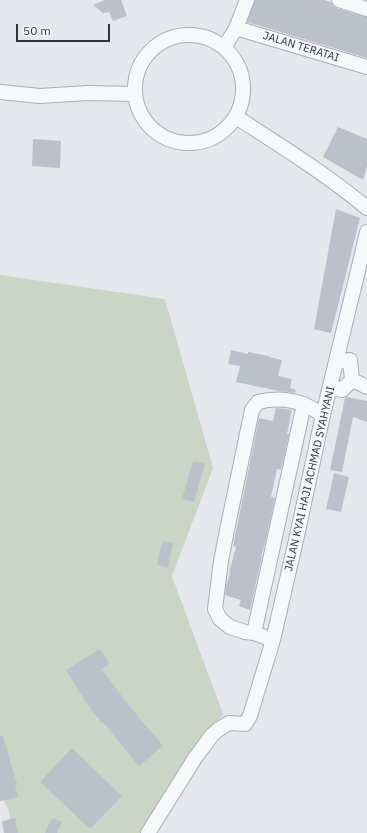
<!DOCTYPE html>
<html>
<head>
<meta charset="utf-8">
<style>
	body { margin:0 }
	#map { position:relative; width:367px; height:833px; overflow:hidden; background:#e4e7ec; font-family:"IBM Plex Sans",sans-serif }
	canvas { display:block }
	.scale { position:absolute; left:16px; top:24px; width:94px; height:18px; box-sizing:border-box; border:2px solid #2b3445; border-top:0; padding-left:5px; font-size:12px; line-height:14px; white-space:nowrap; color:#2b3445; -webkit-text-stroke:3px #f4f6f9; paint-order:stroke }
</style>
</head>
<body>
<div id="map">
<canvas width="367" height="833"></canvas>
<div class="scale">50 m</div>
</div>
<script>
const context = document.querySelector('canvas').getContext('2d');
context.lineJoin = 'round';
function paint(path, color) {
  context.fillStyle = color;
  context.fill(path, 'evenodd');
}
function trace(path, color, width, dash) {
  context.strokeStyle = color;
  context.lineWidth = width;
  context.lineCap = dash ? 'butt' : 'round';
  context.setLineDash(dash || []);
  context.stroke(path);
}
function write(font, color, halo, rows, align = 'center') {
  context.font = font + ' "IBM Plex Sans",sans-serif';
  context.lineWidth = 3;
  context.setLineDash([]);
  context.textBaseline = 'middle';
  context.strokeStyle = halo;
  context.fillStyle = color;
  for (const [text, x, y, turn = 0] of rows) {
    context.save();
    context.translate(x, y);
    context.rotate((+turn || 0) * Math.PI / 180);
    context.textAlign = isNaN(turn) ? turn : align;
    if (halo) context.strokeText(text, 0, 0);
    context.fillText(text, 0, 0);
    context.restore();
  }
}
paint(new Path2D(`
	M 0,275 L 165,299 L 213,468 L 172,576 L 223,714 L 141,833 L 11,833 L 9,811 L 0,793 Z`), '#c9d6c5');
paint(new Path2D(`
	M 105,0 L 121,0 L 127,16 L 113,21 L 109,12 L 103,13 L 93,5 Z
	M 255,0 L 324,0 L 331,2 L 332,5 L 336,8 L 367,17 L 367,58 L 247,22 Z
	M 338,127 L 367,139 L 367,166 L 363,180 L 323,157 Z
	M 33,139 L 61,141 L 60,168 L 32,166 Z
	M 336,209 L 360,218 L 331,333 L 314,329 Z
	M 231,350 L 248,354 L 248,352 L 259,354 L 269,356 L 269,357 L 282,360 L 278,376 L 292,379 L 290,388 L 296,390 L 295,393 L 279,391 L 236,382 L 240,366 L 228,364 Z
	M 347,397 L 367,401 L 367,422 L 353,417 L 342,472 L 330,470 L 345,398 Z
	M 276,408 L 292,410 L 287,434 L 289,434 L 281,470 L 277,469 L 271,497 L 275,498 L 265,544 L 261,556 L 262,556 L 250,610 L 239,606 L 241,600 L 225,595 L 226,587 L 230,573 L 229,573 L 236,547 L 233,546 L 259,418 L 273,421 Z
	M 193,461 L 205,464 L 194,502 L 182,499 Z
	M 334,473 L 349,477 L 341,512 L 326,509 Z
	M 162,541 L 173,543 L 168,567 L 157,565 Z
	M 100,649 L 110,664 L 102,669 L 126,702 L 163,746 L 139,766 L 102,721 L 101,722 L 85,701 L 66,670 Z
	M 0,736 L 3,736 L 17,784 L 15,785 L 18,797 L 0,801 Z
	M 72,748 L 122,796 L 90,829 L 40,782 Z
	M 15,818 L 18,833 L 4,833 L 2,821 Z
	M 52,818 L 62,822 L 57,833 L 45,833 Z`), '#bbc0ca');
const minor = new Path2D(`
	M 339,0 L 367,9
	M 236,28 L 367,67
	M135 89a54 54 0 1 1 108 0a54 54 0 1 1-108 0Z
	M 224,48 L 236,28 L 247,0
	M 0,92 L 40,96 L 88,93 L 134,94
	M 236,117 C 281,146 326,174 367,208
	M 352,380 L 367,387
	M 329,391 L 336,388 L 342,390 L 352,380 L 350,360 L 336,362
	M 254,633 L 304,404
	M 273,640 L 254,633 L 245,632 L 230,627 L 220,619 L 215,609 L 221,561 L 227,530 L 252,410 L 258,402 C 273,398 289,399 303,404 C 310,407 317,411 323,415
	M 148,833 L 195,758 L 212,735 L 219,729 L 229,723 L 245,724 L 250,716 L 273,640 L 297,536 L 323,415 L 363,250 L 367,232`);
trace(minor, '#a9aeb7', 16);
trace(minor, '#f7f8fa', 14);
write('11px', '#2b3445', '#f4f6f9', [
	["JALAN TERATAI",301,47,17],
	["JALAN KYAI HAJI ACHMAD SYAHYANI",310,479,-77]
]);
</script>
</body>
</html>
